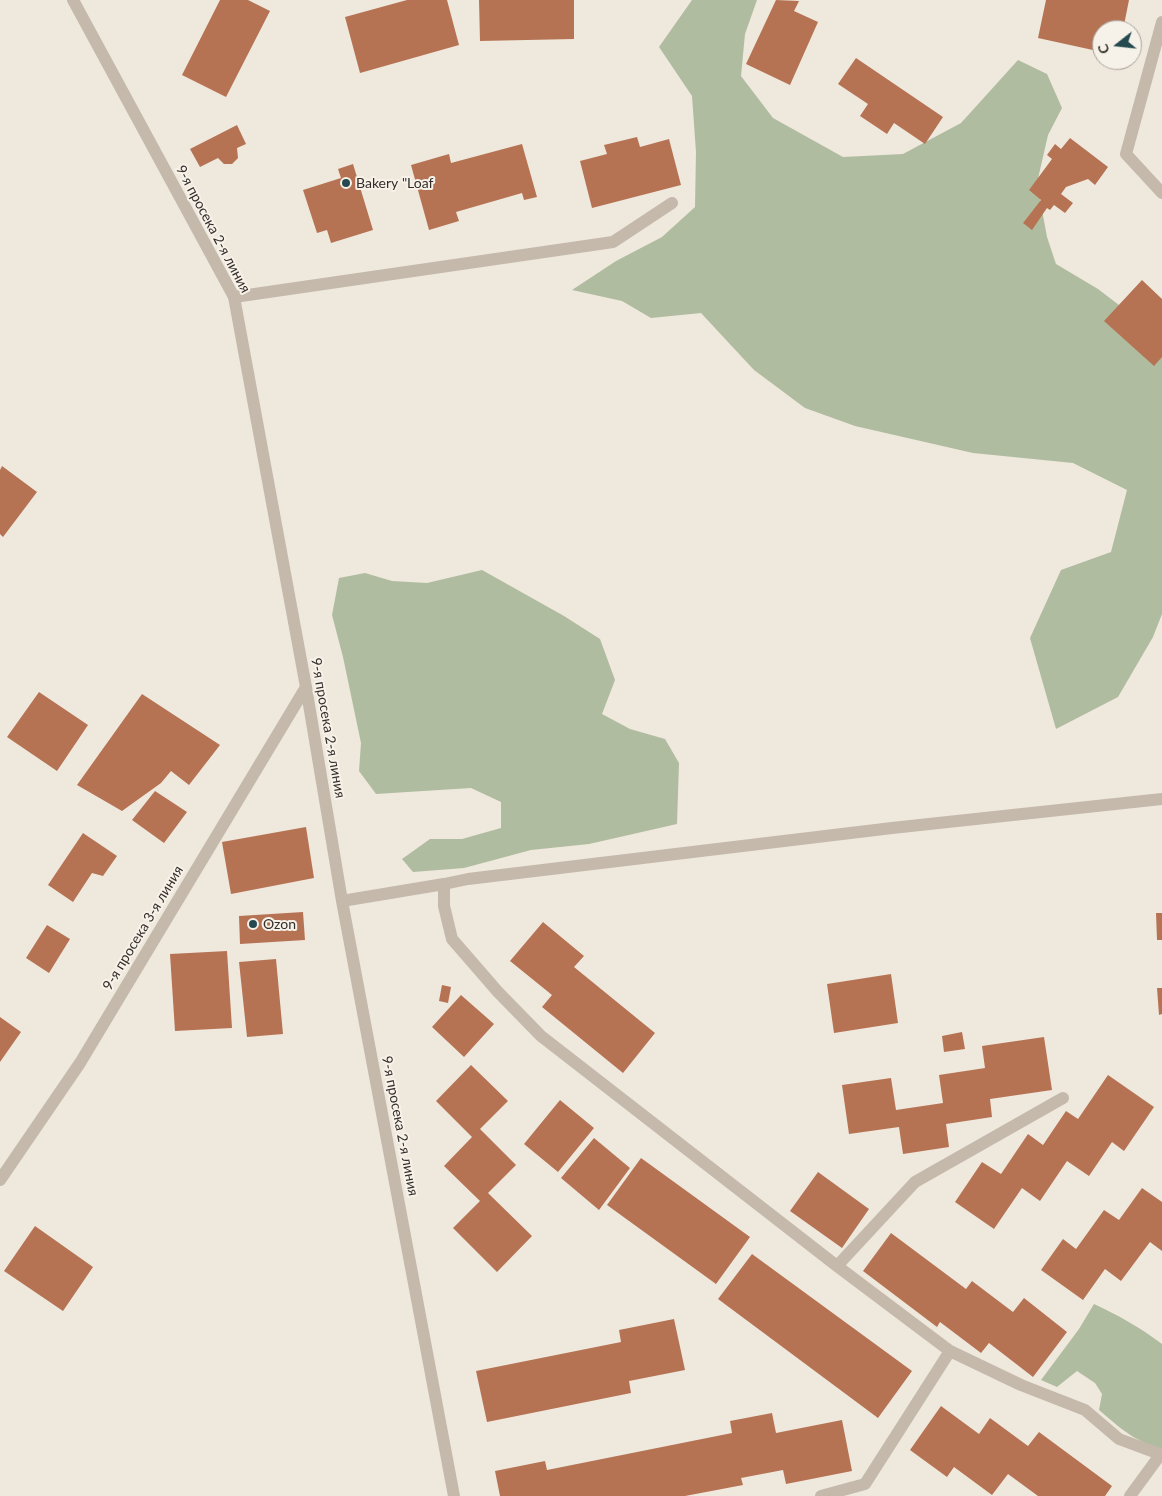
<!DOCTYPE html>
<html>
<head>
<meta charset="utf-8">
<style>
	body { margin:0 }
	#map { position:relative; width:1162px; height:1496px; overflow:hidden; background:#efe8dd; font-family:Lato,sans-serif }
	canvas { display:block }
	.north { position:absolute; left:1092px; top:20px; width:50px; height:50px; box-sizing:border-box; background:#f7f2e9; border:1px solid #a9a39c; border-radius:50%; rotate:254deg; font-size:14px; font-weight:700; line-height:20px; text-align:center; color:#342d29 }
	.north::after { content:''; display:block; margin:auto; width:18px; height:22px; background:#244a50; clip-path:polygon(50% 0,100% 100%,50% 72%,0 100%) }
</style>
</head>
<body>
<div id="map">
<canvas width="1162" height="1496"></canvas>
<div class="north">С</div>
</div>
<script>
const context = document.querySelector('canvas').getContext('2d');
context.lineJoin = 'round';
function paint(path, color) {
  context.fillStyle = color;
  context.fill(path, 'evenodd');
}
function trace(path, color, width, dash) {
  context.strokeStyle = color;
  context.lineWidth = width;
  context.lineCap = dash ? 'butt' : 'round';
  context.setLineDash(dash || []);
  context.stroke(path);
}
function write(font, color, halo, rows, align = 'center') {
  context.font = font + ' Lato,sans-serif';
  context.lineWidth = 4;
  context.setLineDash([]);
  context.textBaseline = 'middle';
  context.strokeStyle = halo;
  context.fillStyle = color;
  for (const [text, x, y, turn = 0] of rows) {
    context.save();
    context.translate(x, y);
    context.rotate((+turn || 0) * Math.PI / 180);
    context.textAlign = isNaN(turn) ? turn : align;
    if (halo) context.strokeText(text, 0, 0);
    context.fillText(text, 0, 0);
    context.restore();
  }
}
paint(new Path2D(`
	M 692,0 L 757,0 L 745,34 L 741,76 L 773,118 L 843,157 L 903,154 L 961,123 L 1018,60 L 1047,74 L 1062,108 L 1048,135 L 1037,183 L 1047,237 L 1056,264 L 1098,289 L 1162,338 L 1162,614 L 1153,637 L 1118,697 L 1056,729 L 1030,638 L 1061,570 L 1111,552 L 1127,490 L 1073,463 L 973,453 L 855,426 L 805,408 L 754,370 L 701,313 L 651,318 L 622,301 L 572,290 L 616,261 L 662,237 L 695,207 L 696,152 L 692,96 L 659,47 Z
	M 482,570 L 564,616 L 600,639 L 615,680 L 602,714 L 630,729 L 665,739 L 679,763 L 677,824 L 589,844 L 531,850 L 464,868 L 413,872 L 402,859 L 430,839 L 462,839 L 501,828 L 501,802 L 471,788 L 376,794 L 359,771 L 361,743 L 343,657 L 332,615 L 339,578 L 365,573 L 392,581 L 427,583 Z
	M 1094,1304 C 1118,1315 1141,1328 1162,1344 L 1162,1449 C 1134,1441 1120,1428 1099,1410 L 1102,1394 L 1095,1383 L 1077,1371 L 1057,1387 L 1041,1380 L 1079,1329 Z`), '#b0bc9f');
paint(new Path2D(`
	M 220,0 L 248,0 L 270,11 L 226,97 L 182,75 Z
	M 407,0 L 447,0 L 459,45 L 360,73 L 345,17 Z
	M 479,0 L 574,0 L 574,39 L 480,41 Z
	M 776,0 L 799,1 L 794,11 L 818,22 L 790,85 L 746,64 Z
	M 1046,0 L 1129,0 L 1123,30 L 1102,30 L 1102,52 L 1038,38 Z
	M 856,58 L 943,117 L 925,144 L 894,123 L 887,134 L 860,116 L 868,104 L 838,84 Z
	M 237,125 L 246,144 L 237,148 L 238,158 L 232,164 L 224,164 L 218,158 L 200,167 L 190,149 Z
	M 637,137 L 640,147 L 669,139 L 681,185 L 592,208 L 580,161 L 607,154 L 604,145 Z
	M 1070,138 L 1108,167 L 1095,185 L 1088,179 L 1066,187 L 1061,194 L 1073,203 L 1065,213 L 1054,205 L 1050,210 L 1047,208 L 1032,230 L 1023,223 L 1041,200 L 1029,190 L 1052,159 L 1047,155 L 1055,144 L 1061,149 Z
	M 522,144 L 537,197 L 524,200 L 522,193 L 456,212 L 459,221 L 429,230 L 411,165 L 449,154 L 451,163 Z
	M 353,164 L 373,230 L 331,243 L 327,230 L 317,233 L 303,190 L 341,178 L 338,169 Z
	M 1142,280 L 1162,299 L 1162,357 L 1154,366 L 1104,321 Z
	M 2,466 L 37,492 L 3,537 L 0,534 L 0,470 Z
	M 39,692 L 88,725 L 57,771 L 7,737 Z
	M 142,694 L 220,745 L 189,785 L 171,771 L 161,783 L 122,811 L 77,785 Z
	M 155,791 L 187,812 L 164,843 L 132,820 Z
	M 306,827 L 314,878 L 231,894 L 222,842 Z
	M 83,833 L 117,856 L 103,876 L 92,873 L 73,902 L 48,885 Z
	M 303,912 L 305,940 L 240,944 L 239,916 Z
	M 1156,913 L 1162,913 L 1162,940 L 1157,940 Z
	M 543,922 L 584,956 L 574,967 L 655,1033 L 623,1073 L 542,1007 L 552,995 L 510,961 Z
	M 47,925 L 70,939 L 49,973 L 26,958 Z
	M 227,951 L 232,1028 L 175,1031 L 170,954 Z
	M 276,959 L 283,1034 L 247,1037 L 239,962 Z
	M 891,974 L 898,1023 L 834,1033 L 827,984 Z
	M 442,985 L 451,987 L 448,1003 L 439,1001 Z
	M 1157,988 L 1162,988 L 1162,1014 L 1159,1015 Z
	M 461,995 L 494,1024 L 464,1057 L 432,1027 Z
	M 0,1017 L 21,1032 L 0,1062 Z
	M 962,1032 L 965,1049 L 944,1052 L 942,1036 Z
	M 1044,1037 L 1052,1090 L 990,1099 L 992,1117 L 946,1124 L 949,1147 L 903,1154 L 899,1127 L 849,1134 L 842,1085 L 891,1078 L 896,1110 L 943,1103 L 939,1075 L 985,1068 L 982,1046 Z
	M 471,1065 L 508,1101 L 480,1129 L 516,1165 L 488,1193 L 532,1236 L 497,1272 L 453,1228 L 480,1201 L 444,1166 L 472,1137 L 436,1101 Z
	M 1108,1075 L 1154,1107 L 1124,1151 L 1112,1142 L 1089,1176 L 1067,1161 L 1040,1201 L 1022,1188 L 994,1229 L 955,1202 L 982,1162 L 1001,1174 L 1028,1134 L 1043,1145 L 1066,1111 L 1078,1119 Z
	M 560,1100 L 594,1128 L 558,1172 L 524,1144 Z
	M 594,1138 L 630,1168 L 599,1210 L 561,1178 Z
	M 641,1158 L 750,1237 L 716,1284 L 607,1205 Z
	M 818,1172 L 869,1209 L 842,1248 L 790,1211 Z
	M 1142,1188 L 1162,1202 L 1162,1251 L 1150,1242 L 1121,1281 L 1105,1269 L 1083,1300 L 1041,1270 L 1063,1239 L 1076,1249 L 1104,1210 L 1119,1220 Z
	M 35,1226 L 93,1267 L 63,1311 L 4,1271 Z
	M 891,1233 L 966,1289 L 972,1281 L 1013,1312 L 1024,1298 L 1067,1332 L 1033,1377 L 989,1343 L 981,1353 L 940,1322 L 937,1327 L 863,1271 Z
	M 752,1254 L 912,1371 L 878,1418 L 718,1299 Z
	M 674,1319 L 685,1370 L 629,1381 L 631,1393 L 487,1422 L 476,1371 L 621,1342 L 619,1330 Z
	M 941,1406 L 979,1434 L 990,1418 L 1028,1446 L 1039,1432 L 1112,1486 L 1105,1496 L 1038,1496 L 1008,1474 L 992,1495 L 954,1467 L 947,1477 L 910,1450 Z
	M 772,1413 L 776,1433 L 842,1420 L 852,1471 L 786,1484 L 783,1470 L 741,1478 L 743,1485 L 685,1496 L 500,1496 L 495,1471 L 545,1461 L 547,1470 L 732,1433 L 730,1421 Z`), '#b67354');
trace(new Path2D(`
	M 234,297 L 613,242 L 672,203
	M 444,884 L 444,906 L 452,939 L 498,992 L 541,1036 L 837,1266 L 950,1351 L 1021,1385 L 1085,1410 L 1119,1439 L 1162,1455
	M 837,1266 L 915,1182 L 1063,1098
	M 821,1496 L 865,1484 L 950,1351
	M 1130,1496 L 1160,1455`), '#c5b9ab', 12);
trace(new Path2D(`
	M 73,0 L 234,297 L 306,687 L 342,901 L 454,1496
	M 1162,22 L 1126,154 L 1162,193
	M 342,901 L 444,884 L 468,879 L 892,828 L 1162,799
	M 0,1180 L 80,1063 L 306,687`), '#c5b9ab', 12);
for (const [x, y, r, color] of [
	[346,183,5,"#244a50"],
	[253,924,5,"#244a50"]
]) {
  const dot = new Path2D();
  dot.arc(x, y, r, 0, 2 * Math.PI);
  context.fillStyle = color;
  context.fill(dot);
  trace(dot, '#f7f2e9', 2);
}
write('14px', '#342d29', '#f7f2e9', [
	["Bakery \"Loaf",356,183],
	["Ozon",263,924]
], 'left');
write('14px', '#342d29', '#f7f2e9', [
	["9-я просека 2-я линия",213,229,62],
	["9-я просека 2-я линия",328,728,80],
	["9-я просека 3-я линия",143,928,-59],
	["9-я просека 2-я линия",400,1126,79]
]);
</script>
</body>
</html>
